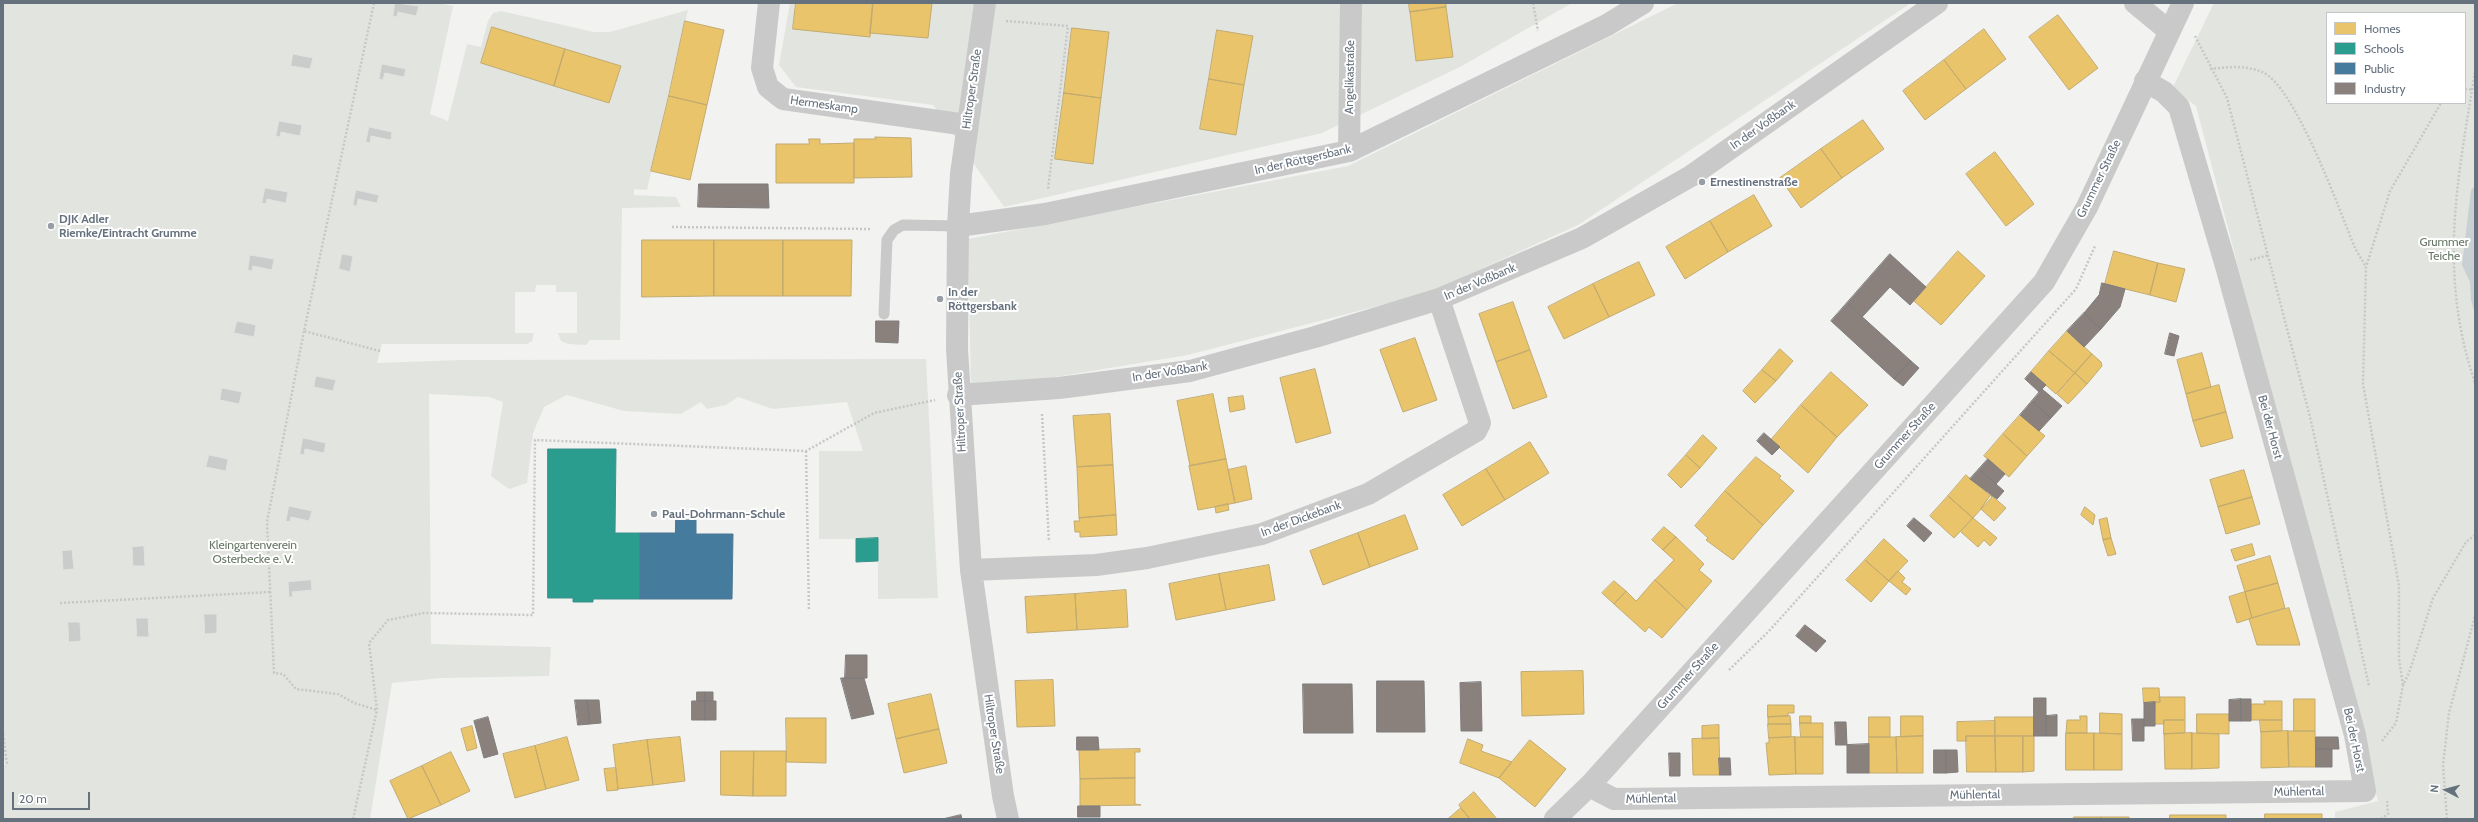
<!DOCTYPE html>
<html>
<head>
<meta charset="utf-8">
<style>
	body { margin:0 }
	#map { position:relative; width:2478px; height:822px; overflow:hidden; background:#f2f2f1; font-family:Cabin,sans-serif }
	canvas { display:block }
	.frame { position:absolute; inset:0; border:4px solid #66717e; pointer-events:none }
	.legend { position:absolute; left:2326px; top:12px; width:140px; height:92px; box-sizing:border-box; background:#fff; border:1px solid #c2c6cb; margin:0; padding:5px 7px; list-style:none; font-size:12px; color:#66717e }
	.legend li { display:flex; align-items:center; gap:8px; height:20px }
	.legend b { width:20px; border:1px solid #c2c6cb }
	.north { position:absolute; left:2426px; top:770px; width:40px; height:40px; -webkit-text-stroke:3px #fff; paint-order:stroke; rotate:276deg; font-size:11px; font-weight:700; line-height:16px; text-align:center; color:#66717e }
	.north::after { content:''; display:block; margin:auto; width:14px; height:18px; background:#66717e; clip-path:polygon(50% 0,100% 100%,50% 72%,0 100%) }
	.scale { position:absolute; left:12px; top:792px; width:78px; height:18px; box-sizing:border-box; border:2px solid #66717e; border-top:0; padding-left:5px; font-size:12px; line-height:14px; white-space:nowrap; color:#66717e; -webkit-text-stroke:3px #fff; paint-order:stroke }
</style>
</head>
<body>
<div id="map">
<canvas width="2478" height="822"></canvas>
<div class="frame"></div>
<ul class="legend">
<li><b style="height:11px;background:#e9c46a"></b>Homes</li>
<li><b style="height:11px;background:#2a9d8f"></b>Schools</li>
<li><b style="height:11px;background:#457b9d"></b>Public</li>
<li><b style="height:11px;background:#8a817c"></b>Industry</li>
</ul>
<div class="north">N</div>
<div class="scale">20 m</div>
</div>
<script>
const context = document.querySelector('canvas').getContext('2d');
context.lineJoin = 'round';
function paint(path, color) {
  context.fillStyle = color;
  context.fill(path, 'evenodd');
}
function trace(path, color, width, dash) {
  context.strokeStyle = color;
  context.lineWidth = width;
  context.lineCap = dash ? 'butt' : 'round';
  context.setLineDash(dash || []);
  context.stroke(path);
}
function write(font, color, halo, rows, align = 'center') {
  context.font = font + ' Cabin,sans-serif';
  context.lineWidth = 4;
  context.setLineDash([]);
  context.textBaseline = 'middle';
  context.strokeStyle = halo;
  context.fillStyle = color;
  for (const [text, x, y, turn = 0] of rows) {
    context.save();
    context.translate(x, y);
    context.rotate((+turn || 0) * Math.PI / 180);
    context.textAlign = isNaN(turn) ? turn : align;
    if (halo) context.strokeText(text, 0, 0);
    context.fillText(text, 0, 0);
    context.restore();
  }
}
paint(new Path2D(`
	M 3,3 L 438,3 L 453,6 L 430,114 L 448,121 L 467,44 L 481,47 L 488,21 L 493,13 L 501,11 L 594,32 L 610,32 L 688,10 L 647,190 L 634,189 L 634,195 L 676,197 L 681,207 L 622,208 L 620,340 L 590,340 L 586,345 L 568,344 L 561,341 L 558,333 L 577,333 L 577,292 L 556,292 L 556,285 L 536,285 L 535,292 L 515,292 L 515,333 L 534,333 L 532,341 L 527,344 L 382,344 L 377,363 L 461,360 L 926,359 L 938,598 L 878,599 L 878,539 L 819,539 L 819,451 L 863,451 L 847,402 L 773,409 L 738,397 L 726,405 L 707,409 L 701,402 L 681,414 L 624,411 L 567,395 L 544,407 L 533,433 L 527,483 L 509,489 L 491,476 L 503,402 L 489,397 L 429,394 L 431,644 L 551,647 L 549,676 L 442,678 L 392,683 L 370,819 L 3,819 L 3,765 L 6,764 L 3,758 Z
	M 790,3 L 1572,3 L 1460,67 L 1322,133 L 1004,207 L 933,105 L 796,87 L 779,65 Z
	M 1678,3 L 1911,3 L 1578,225 L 1428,293 L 1188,355 L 971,391 L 968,239 L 1348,166 Z
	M 2214,3 L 2475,3 L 2475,819 L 2335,819 L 2335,812 L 2378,801 L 2196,106 L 2172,89 ZM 2327,13 L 2465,13 L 2465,103 L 2327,103 Z`), '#e2e5df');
paint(new Path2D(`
	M 2475,186 L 2475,314 L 2471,300 L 2470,282 L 2462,265 L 2471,190 Z`), '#c9cfd2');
const homes = new Path2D(`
	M 796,3 L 873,3 L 870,37 L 793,29 Z
	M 873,3 L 932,3 L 928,38 L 870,33 Z
	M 1409,3 L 1446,3 L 1446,7 L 1410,12 Z
	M 1446,7 L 1453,57 L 1416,61 L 1410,12 Z
	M 2058,15 L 2098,68 L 2069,90 L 2029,37 Z
	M 685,21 L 724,30 L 707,105 L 669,96 Z
	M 492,27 L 565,49 L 554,86 L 481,63 Z
	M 1072,28 L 1109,32 L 1101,98 L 1064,93 Z
	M 1984,29 L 2006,59 L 1966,89 L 1944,60 Z
	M 1217,30 L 1253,36 L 1244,85 L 1209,79 Z
	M 565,49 L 621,66 L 609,103 L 554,86 Z
	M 1944,60 L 1966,89 L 1925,120 L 1903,91 Z
	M 1209,79 L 1244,85 L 1236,135 L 1200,129 Z
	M 1064,93 L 1101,98 L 1093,164 L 1055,159 Z
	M 669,96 L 707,105 L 690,180 L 651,171 Z
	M 1863,120 L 1884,149 L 1842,178 L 1821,149 Z
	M 875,137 L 911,138 L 912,177 L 854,178 L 854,139 L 876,139 Z
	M 809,139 L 820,139 L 820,144 L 854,143 L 854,183 L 776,183 L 776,144 L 809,144 Z
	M 1821,149 L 1842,178 L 1801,208 L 1780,178 Z
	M 1995,152 L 2034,204 L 2006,226 L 1966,174 Z
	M 1754,195 L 1772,226 L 1728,252 L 1710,221 Z
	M 1710,221 L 1728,252 L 1685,279 L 1666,247 Z
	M 642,240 L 714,240 L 714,296 L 642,297 Z
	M 714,240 L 783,240 L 783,296 L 714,296 Z
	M 783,240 L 852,240 L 851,296 L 783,296 Z
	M 1958,251 L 1985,276 L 1941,325 L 1914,301 Z
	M 2114,251 L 2158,263 L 2150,295 L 2105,284 Z
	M 1639,262 L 1655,295 L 1609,317 L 1593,284 Z
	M 2158,263 L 2185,269 L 2176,302 L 2150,295 Z
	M 1593,284 L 1609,317 L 1564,339 L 1548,307 Z
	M 1513,302 L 1530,350 L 1496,362 L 1479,314 Z
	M 2067,331 L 2092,354 L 2075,373 L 2049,351 Z
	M 1415,338 L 1437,400 L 1403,412 L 1380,350 Z
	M 1780,349 L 1793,361 L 1776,381 L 1762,370 Z
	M 1530,350 L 1547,397 L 1513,409 L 1496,362 Z
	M 2049,351 L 2075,373 L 2056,394 L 2031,372 Z
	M 2202,353 L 2211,387 L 2186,394 L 2177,360 Z
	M 2092,354 L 2101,362 L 2102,366 L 2087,384 L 2075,373 Z
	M 1315,369 L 1331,433 L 1296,443 L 1280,378 Z
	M 1762,370 L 1776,381 L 1755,403 L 1743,391 Z
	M 1831,372 L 1868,405 L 1837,437 L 1801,405 Z
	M 2075,373 L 2087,384 L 2068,404 L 2057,394 Z
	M 2219,385 L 2226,412 L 2193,421 L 2186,394 Z
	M 1213,394 L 1226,459 L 1190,466 L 1177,401 Z
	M 1243,396 L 1245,409 L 1230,412 L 1228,398 Z
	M 1801,405 L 1837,437 L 1808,473 L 1771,440 Z
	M 2226,412 L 2233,438 L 2201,447 L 2193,421 Z
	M 1110,414 L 1113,465 L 1077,467 L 1073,416 Z
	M 2020,415 L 2045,436 L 2027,456 L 2003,434 Z
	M 2003,434 L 2027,456 L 2009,477 L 1984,456 Z
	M 1703,435 L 1717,448 L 1700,468 L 1686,455 Z
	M 1530,442 L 1549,473 L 1505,500 L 1486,469 Z
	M 1686,455 L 1700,468 L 1681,488 L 1668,475 Z
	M 1756,457 L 1781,476 L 1779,478 L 1794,491 L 1763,525 L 1725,491 Z
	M 1226,459 L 1235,503 L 1198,510 L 1189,466 Z
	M 1113,465 L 1116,515 L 1079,518 L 1077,467 Z
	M 1246,466 L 1252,499 L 1235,503 L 1228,470 Z
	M 1486,469 L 1505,500 L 1462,526 L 1443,495 Z
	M 2244,470 L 2252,497 L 2218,507 L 2210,480 Z
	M 1966,475 L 1992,497 L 1973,518 L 1948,496 Z
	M 1725,491 L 1763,525 L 1733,560 L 1706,540 L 1708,538 L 1695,526 Z
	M 1991,495 L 2006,508 L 1994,521 L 1981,509 Z
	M 1948,496 L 1973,518 L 1954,538 L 1930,516 Z
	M 2252,497 L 2260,524 L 2226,534 L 2218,507 Z
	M 1228,504 L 1229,510 L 1216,513 L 1215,507 Z
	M 2085,507 L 2095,515 L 2093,525 L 2081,515 Z
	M 1116,515 L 1117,535 L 1080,537 L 1080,532 L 1075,532 L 1074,521 L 1080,521 L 1079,518 Z
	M 1405,515 L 1418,549 L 1370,567 L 1358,533 Z
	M 1973,518 L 1997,538 L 1990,546 L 1984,540 L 1978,547 L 1961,532 Z
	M 2107,518 L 2111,538 L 2103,540 L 2099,520 Z
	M 1664,527 L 1676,537 L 1663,550 L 1652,540 Z
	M 1358,533 L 1370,567 L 1323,585 L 1310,551 Z
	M 1676,537 L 1704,564 L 1699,570 L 1712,581 L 1687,610 L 1655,580 L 1674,560 L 1663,550 Z
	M 2111,538 L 2116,554 L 2108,556 L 2103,540 Z
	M 1884,539 L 1908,561 L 1889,581 L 1865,560 Z
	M 2252,544 L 2255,555 L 2235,561 L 2231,550 Z
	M 2270,556 L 2278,583 L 2245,592 L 2237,566 Z
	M 1865,560 L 1889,581 L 1871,602 L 1846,580 Z
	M 1269,565 L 1275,600 L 1226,610 L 1219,574 Z
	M 1898,571 L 1905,578 L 1902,582 L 1911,589 L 1906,595 L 1889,581 Z
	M 1219,574 L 1226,610 L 1176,620 L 1169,584 Z
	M 1655,580 L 1687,610 L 1662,638 L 1649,627 L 1645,632 L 1614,604 L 1626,591 L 1636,601 Z
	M 1614,581 L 1626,591 L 1614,604 L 1602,593 Z
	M 2278,583 L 2285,608 L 2252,618 L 2245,592 Z
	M 1126,590 L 1128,627 L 1077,630 L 1075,594 Z
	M 2245,592 L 2252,618 L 2237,623 L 2229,597 Z
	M 1075,594 L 1077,630 L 1027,633 L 1025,597 Z
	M 2289,608 L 2300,645 L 2257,645 L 2249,619 Z
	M 1583,671 L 1584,714 L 1522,716 L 1521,672 Z
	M 1053,680 L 1055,726 L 1017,727 L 1015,681 Z
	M 2143,688 L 2159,688 L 2160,702 L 2144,703 Z
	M 931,694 L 939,729 L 896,739 L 888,704 Z
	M 2159,697 L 2185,697 L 2185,720 L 2164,720 L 2164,724 L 2154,724 L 2155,702 L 2160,702 Z
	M 2294,699 L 2315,699 L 2315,731 L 2294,731 Z
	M 2264,701 L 2282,701 L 2282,720 L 2251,720 L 2251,704 L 2265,704 Z
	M 1768,705 L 1794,705 L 1794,713 L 1788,713 L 1788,716 L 1768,717 Z
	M 2100,713 L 2122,714 L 2122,734 L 2100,733 Z
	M 2197,714 L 2229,714 L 2229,734 L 2197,733 Z
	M 1790,716 L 1791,724 L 1768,724 L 1768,717 Z
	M 1800,716 L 1811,716 L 1811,723 L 1800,723 Z
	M 1901,716 L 1923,716 L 1923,736 L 1901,737 Z
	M 2080,716 L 2087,716 L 2087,733 L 2066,733 L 2067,720 L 2080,720 Z
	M 1869,717 L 1890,717 L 1890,737 L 1869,737 Z
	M 1995,717 L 2034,717 L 2034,736 L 1995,736 Z
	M 786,718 L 826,718 L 826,763 L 787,762 Z
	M 2164,720 L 2185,720 L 2185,733 L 2164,734 Z
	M 2260,720 L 2282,720 L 2282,731 L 2261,732 Z
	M 1995,721 L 1995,736 L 1966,736 L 1967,741 L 1957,741 L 1957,722 Z
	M 1800,723 L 1823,723 L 1823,737 L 1801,737 Z
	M 1768,724 L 1791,724 L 1791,737 L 1769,738 Z
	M 1719,725 L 1719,738 L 1702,739 L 1702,726 Z
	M 472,726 L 477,748 L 467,751 L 461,729 Z
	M 939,729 L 947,763 L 904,773 L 896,739 Z
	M 2288,731 L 2289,767 L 2261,768 L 2261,732 Z
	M 2288,731 L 2315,731 L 2316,767 L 2289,767 Z
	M 2066,733 L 2094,733 L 2094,770 L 2066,770 Z
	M 2094,733 L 2122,734 L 2122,770 L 2094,770 Z
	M 2192,733 L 2192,769 L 2165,769 L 2164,734 Z
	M 2192,733 L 2219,734 L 2219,768 L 2192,769 Z
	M 1923,736 L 1923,773 L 1897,773 L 1896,737 Z
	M 1966,736 L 1995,736 L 1996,772 L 1967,772 Z
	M 1995,736 L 2023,736 L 2023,772 L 1996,772 Z
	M 2023,736 L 2034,736 L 2034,771 L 2023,772 Z
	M 567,737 L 579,780 L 546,789 L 535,746 Z
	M 680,737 L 685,781 L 653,785 L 647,740 Z
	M 1795,737 L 1796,774 L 1769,775 L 1766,743 L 1769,743 L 1769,738 Z
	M 1795,737 L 1823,737 L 1823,774 L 1796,774 Z
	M 1869,737 L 1896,737 L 1897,773 L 1869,773 Z
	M 1719,738 L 1720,775 L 1693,775 L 1692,739 Z
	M 1468,739 L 1483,745 L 1481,751 L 1512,762 L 1499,778 L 1460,763 Z
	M 647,740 L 653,785 L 618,789 L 613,745 Z
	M 1530,740 L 1566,769 L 1535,807 L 1499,778 Z
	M 535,746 L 546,789 L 515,798 L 503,754 Z
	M 1140,749 L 1140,752 L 1135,752 L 1135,778 L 1080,779 L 1079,750 Z
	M 721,751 L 754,751 L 753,796 L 721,795 Z
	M 754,751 L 786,751 L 786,796 L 753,796 Z
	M 451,752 L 470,791 L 441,805 L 422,766 Z
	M 422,766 L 441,805 L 408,819 L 390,781 Z
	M 616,768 L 618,790 L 607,791 L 604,769 Z
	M 1135,778 L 1135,804 L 1141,805 L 1080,806 L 1080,779 Z
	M 1474,792 L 1497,819 L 1470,819 L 1461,808 L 1459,805 Z
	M 1461,808 L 1470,819 L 1448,819 Z
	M 2265,814 L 2322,814 L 2322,819 L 2265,819 Z
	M 2170,815 L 2226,815 L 2226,819 L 2170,819 Z
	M 2074,817 L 2101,817 L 2101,819 L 2074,819 Z
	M 2101,817 L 2129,817 L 2129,819 L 2101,819 Z`);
paint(homes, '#e9c46a');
trace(homes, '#c2ab70', 1);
const schools = new Path2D(`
	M 548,449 L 616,449 L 615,533 L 640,533 L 640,599 L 593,599 L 593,602 L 573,602 L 573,598 L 548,598 Z
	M 878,538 L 878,561 L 856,562 L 856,539 Z`);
paint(schools, '#2a9d8f');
trace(schools, '#3c908a', 1);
const public = new Path2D(`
	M 676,520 L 696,520 L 696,534 L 733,534 L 732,599 L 640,599 L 640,533 L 675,533 Z`);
paint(public, '#457b9d');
trace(public, '#4f7894', 1);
const industry = new Path2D(`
	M 699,184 L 768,184 L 769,208 L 698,207 Z
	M 1890,254 L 1926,287 L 1910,305 L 1890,287 L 1862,317 L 1847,303 Z
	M 2102,283 L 2125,289 L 2120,307 L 2101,329 L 2084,313 L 2099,295 Z
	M 1847,303 L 1911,361 L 1894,379 L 1831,321 Z
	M 2084,313 L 2101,329 L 2084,347 L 2067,331 Z
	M 876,321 L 899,321 L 898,343 L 876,342 Z
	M 2170,333 L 2179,336 L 2174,356 L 2165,354 Z
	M 1911,361 L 1919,368 L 1903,386 L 1894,379 Z
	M 2031,372 L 2046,385 L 2039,392 L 2025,379 Z
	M 2042,389 L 2062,406 L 2051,418 L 2032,401 Z
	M 2032,401 L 2051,418 L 2039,431 L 2020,415 Z
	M 1764,433 L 1780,447 L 1772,455 L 1757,441 Z
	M 1988,459 L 2005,474 L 1996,484 L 1979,469 Z
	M 1979,469 L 2004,491 L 1997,499 L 1970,479 Z
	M 1914,518 L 1932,533 L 1924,542 L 1907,526 Z
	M 1805,625 L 1826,641 L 1816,652 L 1796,636 Z
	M 846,655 L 867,655 L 867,678 L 845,678 Z
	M 841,678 L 864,678 L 874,714 L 852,719 Z
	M 1377,681 L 1424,681 L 1425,732 L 1377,732 Z
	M 1481,682 L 1482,731 L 1461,731 L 1460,683 Z
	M 1303,684 L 1352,684 L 1353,733 L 1304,733 Z
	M 697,692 L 705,692 L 705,701 L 697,701 Z
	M 705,692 L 713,692 L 713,701 L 705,701 Z
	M 2034,698 L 2046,698 L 2046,736 L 2034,736 Z
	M 2241,699 L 2241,721 L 2229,721 L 2229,700 Z
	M 2241,699 L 2251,699 L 2251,721 L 2241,721 Z
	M 575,700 L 587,700 L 590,724 L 578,725 Z
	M 587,700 L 599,700 L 601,723 L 590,724 Z
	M 692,701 L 705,701 L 705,720 L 692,720 Z
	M 705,701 L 716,701 L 716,720 L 705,720 Z
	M 2155,702 L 2155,726 L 2144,726 L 2144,703 Z
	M 2057,715 L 2057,736 L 2046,736 L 2046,716 Z
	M 488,717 L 498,754 L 484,758 L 474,721 Z
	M 2132,719 L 2144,719 L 2144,741 L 2133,741 Z
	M 1835,722 L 1846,722 L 1847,745 L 1836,745 Z
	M 1077,737 L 1098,737 L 1099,750 L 1077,750 Z
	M 2316,737 L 2338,737 L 2339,749 L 2316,749 Z
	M 1869,744 L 1869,773 L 1847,773 L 1847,745 Z
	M 2316,749 L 2332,749 L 2332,767 L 2316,767 Z
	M 1934,750 L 1946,750 L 1946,773 L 1934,773 Z
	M 1946,750 L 1957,750 L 1958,772 L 1946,773 Z
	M 1669,753 L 1680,753 L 1680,776 L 1670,776 Z
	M 1719,758 L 1730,758 L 1731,775 L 1720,775 Z
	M 1078,806 L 1100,806 L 1100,817 L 1078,817 Z
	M 961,815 L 962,819 L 943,819 Z`);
paint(industry, '#8a817c');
trace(industry, '#7f7c7d', 1);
const building = new Path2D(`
	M 395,3 L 419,6 L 416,16 L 398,12 L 397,17 L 393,16 Z
	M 293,54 L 313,58 L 310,69 L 291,66 Z
	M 382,64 L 406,69 L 404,77 L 385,73 L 383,80 L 379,79 Z
	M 279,121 L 302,125 L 300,136 L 281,132 L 280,137 L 276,136 Z
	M 369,127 L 392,132 L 391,140 L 371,136 L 370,143 L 366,142 Z
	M 265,188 L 288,192 L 286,203 L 267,199 L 266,204 L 262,203 Z
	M 356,190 L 379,195 L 377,203 L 358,199 L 357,206 L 353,205 Z
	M 342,254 L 353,256 L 350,272 L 339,269 Z
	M 250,255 L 274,259 L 272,270 L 253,266 L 252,271 L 248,270 Z
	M 237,321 L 256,325 L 254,337 L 234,333 Z
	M 316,376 L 336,380 L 333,391 L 314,387 Z
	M 222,388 L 242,392 L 239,404 L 220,400 Z
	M 303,438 L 326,443 L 324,453 L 305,449 L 304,455 L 300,454 Z
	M 209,455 L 228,459 L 226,471 L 206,467 Z
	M 289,506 L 312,511 L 309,521 L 291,517 L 290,522 L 286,521 Z
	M 144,546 L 145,566 L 133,566 L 132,547 Z
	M 72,550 L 74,569 L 63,570 L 62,551 Z
	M 311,580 L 312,590 L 292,592 L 293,597 L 289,597 L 288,582 Z
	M 204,614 L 217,614 L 217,633 L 205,634 Z
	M 136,618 L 148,618 L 149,637 L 137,637 Z
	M 68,622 L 80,622 L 81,641 L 69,642 Z`);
paint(building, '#cacbcb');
trace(building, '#e2e2e1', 1);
trace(new Path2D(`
	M 374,3 L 304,331 L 380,351
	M 1533,3 L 1538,31
	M 1006,21 L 1068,26 L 1048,189
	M 2195,36 L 2227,98 L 2311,421 L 2369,686
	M 2210,69 C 2228,67 2245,65 2262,72 C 2295,85 2340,212 2355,248 L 2366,267
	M 2475,72 C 2457,182 2438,273 2475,383
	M 2465,89 L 2472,90
	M 672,227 L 871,229
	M 2250,260 L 2269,255
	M 304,331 L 267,522 L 274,673 L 283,674 L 296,689 L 338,694 L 354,703 L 377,710
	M 1042,414 L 1049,542
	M 806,451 L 809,611
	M 60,603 L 270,592
	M 1729,670 L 1769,631 L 2076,289 L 2095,246
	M 2403,685 L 2399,659 L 2399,586 L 2363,384 L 2366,267 L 2390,191 L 2441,103
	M 3,734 L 7,764
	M 2382,741 L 2396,723 L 2403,685 L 2409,673 L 2433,598 L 2466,542 L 2475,535
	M 353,819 L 377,710 L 369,643 L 388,620 L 424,613 L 533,615 L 535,440 L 806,451 L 874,413 L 935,400
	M 2381,819 L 2388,814 L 2387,801
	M 2447,819 L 2443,765 L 2449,713 L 2475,616`), '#c7c7c7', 2.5, [2, 2]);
trace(new Path2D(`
	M 884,314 L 887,240 L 894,230 L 903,225 L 958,226`), '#c9c9ca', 11);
trace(new Path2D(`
	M 769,3 L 762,68 L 768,87 L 783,99 L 967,125
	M 985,3 L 961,174 L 958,226 L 957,349 L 971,570 L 1003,796 L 1008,819
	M 2135,3 L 2169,31
	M 1349,151 L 1351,3
	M 958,226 L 1045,214 L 1349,151 L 1607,25 L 1643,3
	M 958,395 L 1059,388 L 1190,371 L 1315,337 L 1439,299 L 1582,238 L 1691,176 L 1937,3
	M 971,570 L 1096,565 L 1147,558 L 1262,534 L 1368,494 L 1476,431 L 1480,423 L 1439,299
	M 1589,786 L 1614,799 L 2365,791 L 2355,735 L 2226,266 L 2179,107 L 2164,92 L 2145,81
	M 1555,819 L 1589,786 L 2044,282 L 2087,207 L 2183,3`), '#c9c9ca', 22);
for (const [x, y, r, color] of [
	[1702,182,4,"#979ea6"],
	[51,226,4,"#979ea6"],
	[940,299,4,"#979ea6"],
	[654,514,4,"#979ea6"]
]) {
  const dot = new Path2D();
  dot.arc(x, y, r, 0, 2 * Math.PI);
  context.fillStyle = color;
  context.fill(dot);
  trace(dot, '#fff', 1.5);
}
write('12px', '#66717e', '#fff', [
	["Angelikastraße",1350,77,-89],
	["Hiltroper Straße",972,89,-82],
	["Hermeskamp",824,105,8],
	["In der Voßbank",1763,125,-35],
	["In der Röttgersbank",1303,160,-13],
	["Grummer Straße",2099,179,-64],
	["In der Voßbank",1480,282,-23],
	["In der Voßbank",1170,372,-9],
	["Hiltroper Straße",960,412,-93],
	["Bei der Horst",2270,427,75],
	["Grummer Straße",1905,436,-48],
	["In der Dickebank",1301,519,-20],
	["Grummer Straße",1688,676,-48],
	["Hiltroper Straße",994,734,81],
	["Bei der Horst",2354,740,78],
	["Mühlental",2299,792,-1],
	["Mühlental",1975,795,-1],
	["Mühlental",1651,799,-1]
]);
write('bold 12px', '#66717e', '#fff', [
	["Ernestinenstraße",1710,182],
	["DJK Adler",59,219],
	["Riemke/Eintracht Grumme",59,233],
	["In der",948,292],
	["Röttgersbank",948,306],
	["Paul-Dohrmann-Schule",662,514]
], 'left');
write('12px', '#667664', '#fff', [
	["Grummer",2444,242],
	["Teiche",2444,256],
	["Kleingartenverein",253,545],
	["Osterbecke e. V.",253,559]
]);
</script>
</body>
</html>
